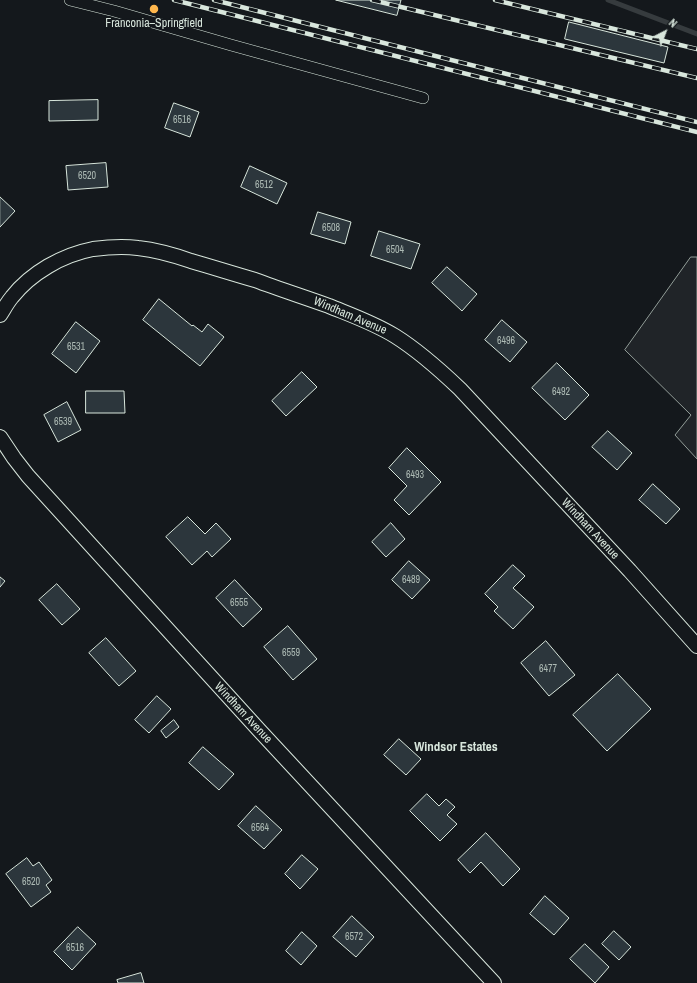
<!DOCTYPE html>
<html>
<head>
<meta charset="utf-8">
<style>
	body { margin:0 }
	#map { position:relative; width:697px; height:983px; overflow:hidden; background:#14181c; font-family:"Archivo Narrow",sans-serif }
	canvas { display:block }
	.north { position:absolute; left:645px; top:12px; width:40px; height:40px; -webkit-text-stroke:3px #14181c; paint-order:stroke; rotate:42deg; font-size:11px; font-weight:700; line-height:16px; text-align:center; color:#d8e6dc }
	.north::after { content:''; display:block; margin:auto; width:14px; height:18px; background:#d8e6dc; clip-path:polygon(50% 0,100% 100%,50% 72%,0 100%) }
</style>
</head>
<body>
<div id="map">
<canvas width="697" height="983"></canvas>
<div class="north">N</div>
</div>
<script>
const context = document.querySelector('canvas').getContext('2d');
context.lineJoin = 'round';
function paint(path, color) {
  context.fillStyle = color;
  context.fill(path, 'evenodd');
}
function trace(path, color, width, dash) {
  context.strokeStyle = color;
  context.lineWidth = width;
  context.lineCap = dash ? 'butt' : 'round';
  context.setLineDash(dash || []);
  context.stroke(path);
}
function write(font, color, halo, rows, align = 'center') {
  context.font = font + ' "Archivo Narrow",sans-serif';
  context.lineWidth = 3;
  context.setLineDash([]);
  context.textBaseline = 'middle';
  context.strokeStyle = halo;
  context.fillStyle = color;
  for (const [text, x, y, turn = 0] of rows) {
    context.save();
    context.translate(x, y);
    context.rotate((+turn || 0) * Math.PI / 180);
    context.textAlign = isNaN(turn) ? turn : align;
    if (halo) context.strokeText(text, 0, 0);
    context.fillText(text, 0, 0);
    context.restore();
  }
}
const green = new Path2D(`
	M 691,257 L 697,257 L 697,459 L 675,435 L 691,415 L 625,350 Z`);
paint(green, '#202428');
trace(green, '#939e99', 1);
trace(new Path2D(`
	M 608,0 L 697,34`), '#363b3e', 5);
const building = new Path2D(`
	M 336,0 L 401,0 L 397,15 Z
	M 569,22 L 668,47 L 664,63 L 565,39 Z
	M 98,100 L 98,120 L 49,121 L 49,101 Z
	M 174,103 L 199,112 L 190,137 L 165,128 Z
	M 106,163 L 108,187 L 68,190 L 66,166 Z
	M 250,166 L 287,183 L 277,204 L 241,187 Z
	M 0,197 L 15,211 L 0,227 Z
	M 318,212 L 351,222 L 345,244 L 311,234 Z
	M 379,231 L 420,244 L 411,269 L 371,256 Z
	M 447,267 L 477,294 L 462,311 L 432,283 Z
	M 159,299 L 192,326 L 193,325 L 202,332 L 208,324 L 224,337 L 200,366 L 143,320 Z
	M 502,320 L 527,342 L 510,362 L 485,340 Z
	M 76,322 L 100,341 L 76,373 L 52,354 Z
	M 557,363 L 589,395 L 565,420 L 532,388 Z
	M 302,372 L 317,387 L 286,416 L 272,401 Z
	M 86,391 L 124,391 L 125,413 L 86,413 Z
	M 67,402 L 81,430 L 58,442 L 44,415 Z
	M 608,431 L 632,453 L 617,470 L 592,447 Z
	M 407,448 L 441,482 L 409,515 L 394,500 L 407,486 L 389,468 Z
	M 653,484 L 680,509 L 666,524 L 639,500 Z
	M 188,517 L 205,534 L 216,523 L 231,539 L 212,557 L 207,551 L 192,565 L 166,537 Z
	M 391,523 L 405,539 L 386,557 L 372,542 Z
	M 409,561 L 430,580 L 412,599 L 392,580 Z
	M 513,565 L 525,576 L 513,588 L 534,607 L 513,629 L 494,611 L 498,607 L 485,594 Z
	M 0,577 L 5,581 L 0,587 Z
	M 235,580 L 262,609 L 243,627 L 216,598 Z
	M 57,584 L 80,609 L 62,625 L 39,600 Z
	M 288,626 L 317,659 L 293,680 L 264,647 Z
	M 106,638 L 136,671 L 119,686 L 89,653 Z
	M 546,641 L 575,675 L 549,696 L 521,663 Z
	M 618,674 L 651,709 L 607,751 L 573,715 Z
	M 157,696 L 171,709 L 149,733 L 135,720 Z
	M 174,720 L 179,727 L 166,738 L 161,731 Z
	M 399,739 L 421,759 L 406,775 L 384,755 Z
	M 203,747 L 234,774 L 219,790 L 189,763 Z
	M 427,794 L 439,806 L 446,799 L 455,807 L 447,815 L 457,824 L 440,841 L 410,811 Z
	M 256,806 L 282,830 L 264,849 L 238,826 Z
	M 486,833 L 520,869 L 503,886 L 481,862 L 470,873 L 458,860 Z
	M 302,855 L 318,869 L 300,889 L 285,874 Z
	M 27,858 L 33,866 L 39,862 L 52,880 L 46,885 L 51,892 L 31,907 L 6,874 Z
	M 545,896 L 569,918 L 554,935 L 530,914 Z
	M 352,916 L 374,937 L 356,957 L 333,937 Z
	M 78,927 L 96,944 L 72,970 L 54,952 Z
	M 614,931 L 631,947 L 619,960 L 602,944 Z
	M 302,932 L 317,946 L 301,965 L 286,951 Z
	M 585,944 L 609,967 L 595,983 L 570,959 Z
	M 141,973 L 144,983 L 118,983 L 117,980 Z`);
paint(building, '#2c363c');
trace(building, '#d8e6dc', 1);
const pedestrian = new Path2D(`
	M 70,0 L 114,11 L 231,45 L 423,98`);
const minor = new Path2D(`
	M 0,315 C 4,309 7,303 12,297 C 31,273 62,255 93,249 C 108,247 124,246 138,248 C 156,250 174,255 191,261 C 212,267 234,274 255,280 C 279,289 304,297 329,306 C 351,315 374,323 395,336 C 419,351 440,370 460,389 L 630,571 L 697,646
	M 0,437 L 14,458 L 28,476 L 259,730 L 494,983`);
trace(pedestrian, '#d8e6dc', 12);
trace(minor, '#d8e6dc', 16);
trace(pedestrian, '#14181c', 11);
trace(minor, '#14181c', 14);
const rail = new Path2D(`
	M 174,0 L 697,132
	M 214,0 L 697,122
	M 372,0 L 697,78
	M 495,0 L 697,49`);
trace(rail, '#d8e6dc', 4.5);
trace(rail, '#14181c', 3, [9]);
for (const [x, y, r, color] of [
	[154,9,5,"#ffb74d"]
]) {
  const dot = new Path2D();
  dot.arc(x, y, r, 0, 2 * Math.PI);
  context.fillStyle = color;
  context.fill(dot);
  trace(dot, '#14181c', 1.5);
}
write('10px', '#adbab4', null, [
	["6516",182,120],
	["6520",87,176],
	["6512",264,185],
	["6508",331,228],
	["6504",395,250],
	["6496",506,341],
	["6531",76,347],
	["6492",561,392],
	["6539",63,422],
	["6493",415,475],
	["6489",411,580],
	["6555",239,603],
	["6559",291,653],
	["6477",548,669],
	["6564",260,828],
	["6520",31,882],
	["6572",354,937],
	["6516",75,948]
]);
write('12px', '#d8e6dc', '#14181c', [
	["Franconia–Springfield",154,24]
]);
write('12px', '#d8e6dc', '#14181c', [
	["Windham Avenue",350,316,23],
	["Windham Avenue",590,529,47],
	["Windham Avenue",243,713,47]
]);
write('bold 13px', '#d8e6dc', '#14181c', [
	["Windsor Estates",456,748]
]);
</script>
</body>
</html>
